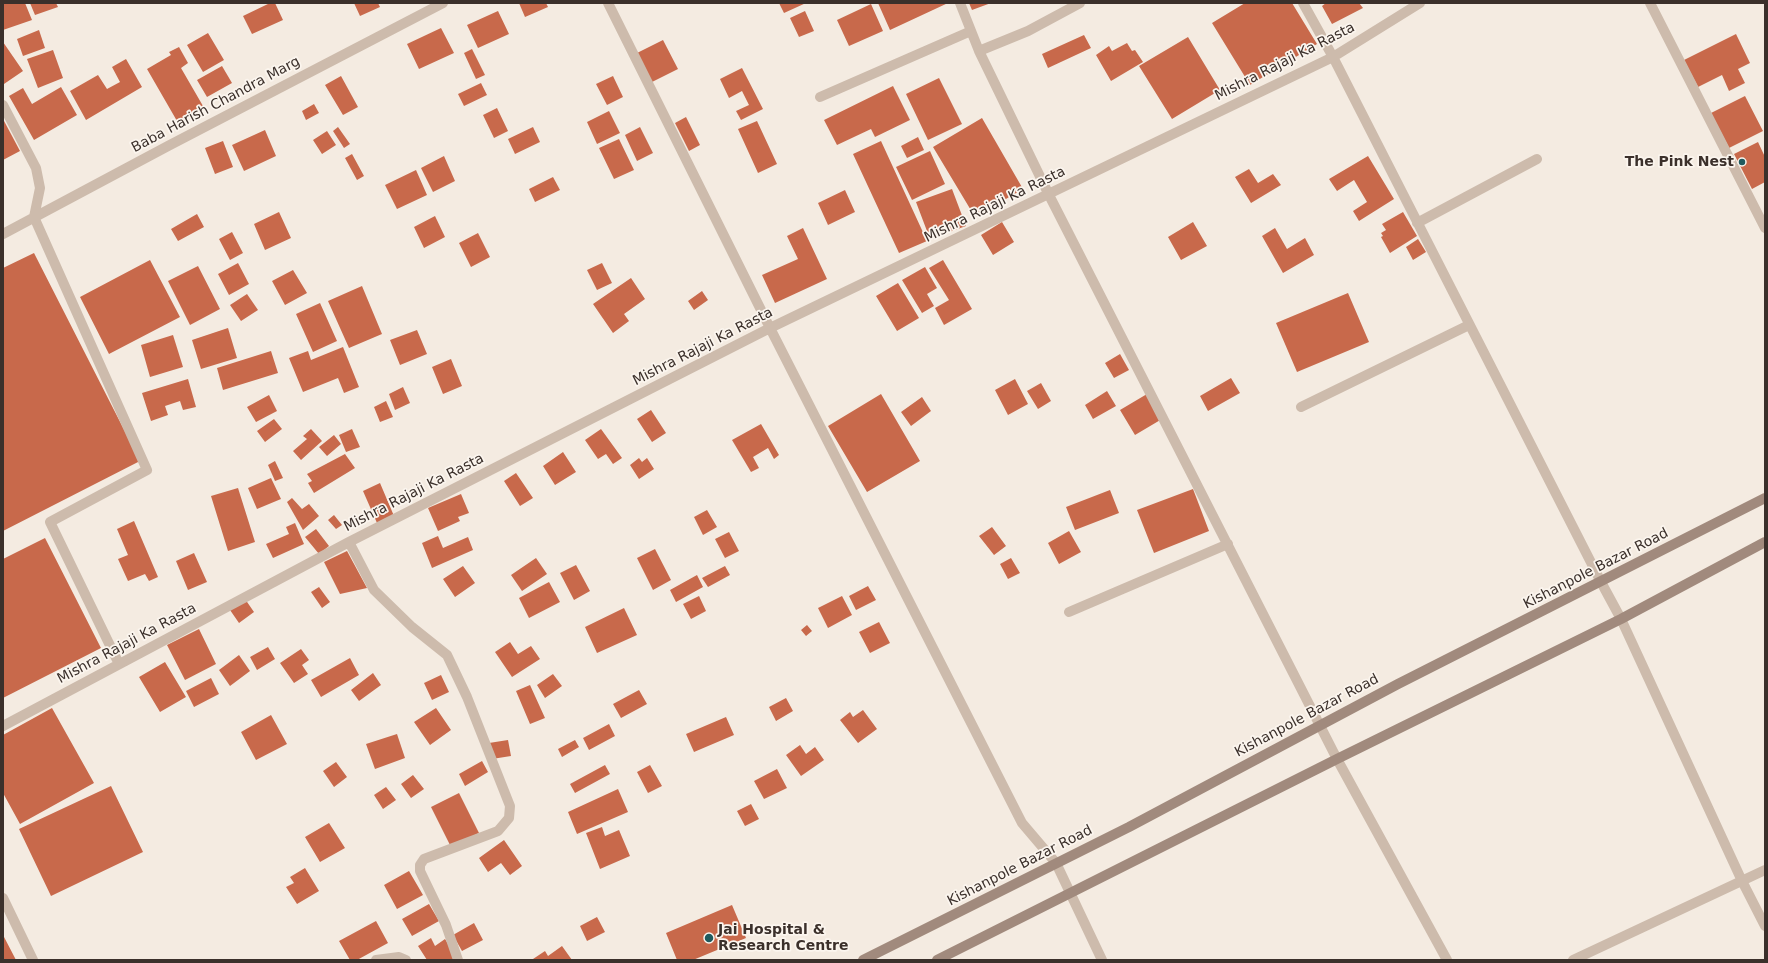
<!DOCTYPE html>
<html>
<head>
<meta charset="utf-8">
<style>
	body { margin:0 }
	#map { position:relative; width:1768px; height:963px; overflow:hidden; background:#f4ebe1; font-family:"DejaVu Sans",sans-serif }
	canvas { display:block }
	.frame { position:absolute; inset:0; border:4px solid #3b302b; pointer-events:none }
</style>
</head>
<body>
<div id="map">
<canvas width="1768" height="963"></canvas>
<div class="frame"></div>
</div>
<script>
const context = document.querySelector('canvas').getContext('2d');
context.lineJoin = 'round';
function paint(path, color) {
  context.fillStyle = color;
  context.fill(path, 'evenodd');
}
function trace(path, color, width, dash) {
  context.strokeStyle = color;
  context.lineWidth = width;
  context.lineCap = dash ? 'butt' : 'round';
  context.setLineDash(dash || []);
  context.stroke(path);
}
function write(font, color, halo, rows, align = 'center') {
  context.font = font + ' "DejaVu Sans",sans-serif';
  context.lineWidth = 3.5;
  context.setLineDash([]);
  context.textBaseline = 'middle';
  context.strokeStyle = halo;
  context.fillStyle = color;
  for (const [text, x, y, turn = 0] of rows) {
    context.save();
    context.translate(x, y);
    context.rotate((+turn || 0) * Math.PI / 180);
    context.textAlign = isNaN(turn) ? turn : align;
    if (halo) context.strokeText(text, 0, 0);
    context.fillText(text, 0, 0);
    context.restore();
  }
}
paint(new Path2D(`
	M 3,3 L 25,3 L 32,20 L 3,30 Z
	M 30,3 L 56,3 L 58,7 L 35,15 Z
	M 270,3 L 275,3 L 283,20 L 252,34 L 243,16 Z
	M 354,3 L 378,3 L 380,7 L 360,16 Z
	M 519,3 L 546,3 L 548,7 L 525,17 Z
	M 779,3 L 806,3 L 784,13 Z
	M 878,3 L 948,3 L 890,30 Z
	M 969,3 L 991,3 L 972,10 Z
	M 1245,3 L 1292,3 L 1317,44 L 1250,85 L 1212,23 Z
	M 1326,3 L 1359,3 L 1363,8 L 1332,24 L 1322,6 Z
	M 871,4 L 883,31 L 849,46 L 837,20 Z
	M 498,11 L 509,34 L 478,48 L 467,25 Z
	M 805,11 L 814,31 L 799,37 L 790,18 Z
	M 441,28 L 454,53 L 419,69 L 407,44 Z
	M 39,30 L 45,48 L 23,56 L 17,39 Z
	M 208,33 L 224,60 L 203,72 L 187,45 Z
	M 1736,34 L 1750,63 L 1738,69 L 1745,83 L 1729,91 L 1722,75 L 1698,87 L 1684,60 Z
	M 1084,35 L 1091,48 L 1048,68 L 1042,54 Z
	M 1188,37 L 1220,90 L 1172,119 L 1139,66 Z
	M 663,40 L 678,69 L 650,83 L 635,54 Z
	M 3,42 L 23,71 L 4,84 L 3,82 Z
	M 1127,43 L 1132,51 L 1135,50 L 1143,62 L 1111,81 L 1096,55 L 1109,46 L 1112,51 Z
	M 179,47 L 188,63 L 181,68 L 203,106 L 177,121 L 147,69 L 171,55 L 169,52 Z
	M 472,49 L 485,75 L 476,79 L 464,53 Z
	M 53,50 L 63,78 L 38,88 L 27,59 Z
	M 126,59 L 142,87 L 86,120 L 70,91 L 98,75 L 107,89 L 120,82 L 112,67 Z
	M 222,66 L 232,83 L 207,97 L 197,80 Z
	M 742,68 L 763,109 L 741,120 L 736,111 L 749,105 L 742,91 L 729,98 L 720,79 Z
	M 341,76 L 358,107 L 343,115 L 325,85 Z
	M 613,76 L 623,97 L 607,105 L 596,84 Z
	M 939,78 L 962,124 L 928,140 L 906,94 Z
	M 481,83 L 487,95 L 464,106 L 458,94 Z
	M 893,86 L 910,120 L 875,137 L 871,129 L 837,145 L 824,120 Z
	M 61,87 L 77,115 L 34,140 L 9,96 L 23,88 L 32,104 Z
	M 1745,96 L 1763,131 L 1729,148 L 1711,113 Z
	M 314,104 L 319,113 L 306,120 L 302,111 Z
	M 497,108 L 508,131 L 494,138 L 483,115 Z
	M 609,111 L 620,133 L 597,144 L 587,122 Z
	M 686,117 L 700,145 L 689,151 L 675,123 Z
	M 982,118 L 1023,189 L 975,217 L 933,147 Z
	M 3,119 L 20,151 L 3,160 Z
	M 757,121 L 777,164 L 758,173 L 738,129 Z
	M 338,127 L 350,144 L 344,148 L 333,131 Z
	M 533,127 L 540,142 L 515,154 L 508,139 Z
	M 640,127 L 653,153 L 637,161 L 625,135 Z
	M 265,130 L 276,156 L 244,171 L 232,145 Z
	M 327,131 L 336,145 L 322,154 L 313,140 Z
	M 918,137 L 924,150 L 907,158 L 901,146 Z
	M 619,139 L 634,170 L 614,179 L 599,148 Z
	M 223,141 L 233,167 L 215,174 L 205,148 Z
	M 881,141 L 927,241 L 899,253 L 853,154 Z
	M 1758,142 L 1765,157 L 1765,182 L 1752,189 L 1734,154 Z
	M 930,151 L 945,184 L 912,200 L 896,167 Z
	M 352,154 L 364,176 L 357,180 L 345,158 Z
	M 444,156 L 455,181 L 433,192 L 421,168 Z
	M 1368,156 L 1394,199 L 1359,221 L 1353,211 L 1367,202 L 1354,180 L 1337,191 L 1329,179 Z
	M 1249,169 L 1258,183 L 1273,174 L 1281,185 L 1251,203 L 1235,177 Z
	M 416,170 L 427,195 L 397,209 L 385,185 Z
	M 553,177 L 560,190 L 535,202 L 529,189 Z
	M 952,189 L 966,226 L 930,239 L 916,202 Z
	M 845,190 L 855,212 L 828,225 L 818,203 Z
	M 279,212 L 291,238 L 265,250 L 254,224 Z
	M 1403,212 L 1417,236 L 1390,253 L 1381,237 L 1383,236 L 1381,233 L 1386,230 L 1382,224 Z
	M 197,214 L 204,227 L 178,241 L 171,229 Z
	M 435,216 L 445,237 L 424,248 L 414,227 Z
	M 1002,222 L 1014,242 L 993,255 L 981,235 Z
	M 1193,222 L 1207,246 L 1181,260 L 1168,237 Z
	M 803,228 L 827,279 L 775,303 L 762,275 L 798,259 L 787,236 Z
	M 1275,228 L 1287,249 L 1305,238 L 1314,255 L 1283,273 L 1262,236 Z
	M 232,232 L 243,253 L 230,260 L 219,239 Z
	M 478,233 L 490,257 L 471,267 L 459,243 Z
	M 1418,239 L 1426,252 L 1413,260 L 1406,247 Z
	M 34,253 L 140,461 L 3,531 L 3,268 Z
	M 150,260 L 180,317 L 109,354 L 80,297 Z
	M 943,260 L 972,309 L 944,325 L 935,308 L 949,300 L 929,268 Z
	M 238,263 L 249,284 L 229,295 L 218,274 Z
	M 602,263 L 612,283 L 597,290 L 587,270 Z
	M 198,266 L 220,309 L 190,325 L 168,281 Z
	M 925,267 L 937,288 L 927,294 L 934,306 L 922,313 L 902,280 Z
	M 293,270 L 307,293 L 285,305 L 272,281 Z
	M 631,278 L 645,299 L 624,314 L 629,321 L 613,333 L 593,304 Z
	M 898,283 L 919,318 L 897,331 L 876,296 Z
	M 362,286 L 382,334 L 349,348 L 328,301 Z
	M 702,291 L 708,300 L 694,310 L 688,301 Z
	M 1348,293 L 1369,342 L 1297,372 L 1276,323 Z
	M 247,294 L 258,310 L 241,321 L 230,305 Z
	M 320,303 L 337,341 L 313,352 L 296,314 Z
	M 228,328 L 237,358 L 201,369 L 192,340 Z
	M 417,330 L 427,354 L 400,365 L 390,340 Z
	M 173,335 L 183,367 L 150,377 L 141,345 Z
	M 343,347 L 359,387 L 344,393 L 338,378 L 303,392 L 289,358 L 308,351 L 311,360 Z
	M 271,351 L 278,373 L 223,390 L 217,368 Z
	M 1120,354 L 1129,370 L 1114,378 L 1105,363 Z
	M 451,359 L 462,386 L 443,394 L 432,367 Z
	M 1231,378 L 1240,393 L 1208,411 L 1200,396 Z
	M 188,379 L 196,407 L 183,410 L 180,401 L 165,406 L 168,415 L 151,421 L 142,393 Z
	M 1015,379 L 1028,404 L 1008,415 L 995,390 Z
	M 1041,383 L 1051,401 L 1038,409 L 1027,391 Z
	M 403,387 L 410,403 L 395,410 L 389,394 Z
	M 1107,391 L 1116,406 L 1093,419 L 1085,405 Z
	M 881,394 L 920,461 L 867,492 L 828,426 Z
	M 1147,394 L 1162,419 L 1135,435 L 1120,410 Z
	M 269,395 L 277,411 L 256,422 L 247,407 Z
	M 922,397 L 931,411 L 911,426 L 901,412 Z
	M 386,401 L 393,417 L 380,422 L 374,407 Z
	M 651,410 L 666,433 L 652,442 L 637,419 Z
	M 274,419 L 282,429 L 265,442 L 257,431 Z
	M 761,424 L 779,455 L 774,459 L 768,448 L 753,457 L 759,468 L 751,472 L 732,440 Z
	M 311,429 L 322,441 L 301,460 L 293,451 L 307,439 L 303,436 Z
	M 352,429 L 360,447 L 346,452 L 339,435 Z
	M 601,429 L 622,458 L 613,464 L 606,454 L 598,459 L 585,440 Z
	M 334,435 L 341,444 L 327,456 L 319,447 Z
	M 563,452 L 576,472 L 555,485 L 543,466 Z
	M 345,454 L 355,468 L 314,493 L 308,483 L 312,481 L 307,474 Z
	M 639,458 L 642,462 L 647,458 L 654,469 L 639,479 L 630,465 Z
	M 275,461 L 283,478 L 275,481 L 268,465 Z
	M 516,473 L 533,498 L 520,506 L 504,481 Z
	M 271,478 L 281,499 L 257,509 L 248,488 Z
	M 380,483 L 394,516 L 377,523 L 363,491 Z
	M 238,488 L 255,542 L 228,551 L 211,496 Z
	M 1193,489 L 1209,531 L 1154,553 L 1137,510 Z
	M 1110,490 L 1119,513 L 1075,530 L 1066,507 Z
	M 461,494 L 469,513 L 458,517 L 460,521 L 438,531 L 428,508 Z
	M 292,498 L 302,509 L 309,504 L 319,516 L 303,530 L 287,502 Z
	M 707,510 L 717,527 L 703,535 L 694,517 Z
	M 334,515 L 342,525 L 336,529 L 328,520 Z
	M 134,521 L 158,577 L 149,581 L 145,574 L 128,581 L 118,559 L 128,555 L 117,529 Z
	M 295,523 L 304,544 L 273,558 L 266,544 L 289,534 L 286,527 Z
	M 992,527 L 1006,546 L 994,555 L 979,536 Z
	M 316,529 L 329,546 L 319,554 L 305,537 Z
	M 1069,531 L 1081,552 L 1059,564 L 1048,543 Z
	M 729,532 L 739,551 L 725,558 L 715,539 Z
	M 438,536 L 443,548 L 468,537 L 473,550 L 432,568 L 422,543 Z
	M 45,538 L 101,648 L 3,698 L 3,559 Z
	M 655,549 L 671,580 L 653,590 L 637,558 Z
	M 347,551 L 367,588 L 340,594 L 324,562 Z
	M 194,553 L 207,582 L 188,590 L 176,561 Z
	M 536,558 L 547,574 L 522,591 L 511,575 Z
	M 1011,558 L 1020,573 L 1008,579 L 1000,564 Z
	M 576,565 L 590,591 L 574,600 L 560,573 Z
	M 463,566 L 475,583 L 455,597 L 443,579 Z
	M 725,566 L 730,575 L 708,587 L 702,578 Z
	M 697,575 L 703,587 L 676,602 L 670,590 Z
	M 549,582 L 560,602 L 529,618 L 519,598 Z
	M 868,586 L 876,600 L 856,610 L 849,596 Z
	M 319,587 L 330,602 L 322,608 L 311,592 Z
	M 699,596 L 706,611 L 691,619 L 683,604 Z
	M 842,596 L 852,615 L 828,628 L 818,608 Z
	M 245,599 L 254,612 L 239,623 L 230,610 Z
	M 624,608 L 637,635 L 597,653 L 585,627 Z
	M 879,622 L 890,643 L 870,653 L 859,632 Z
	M 807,625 L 812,631 L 806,636 L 801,630 Z
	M 199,629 L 216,664 L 185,680 L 167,645 Z
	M 510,642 L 518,654 L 531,646 L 540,659 L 512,677 L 495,652 Z
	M 268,647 L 275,659 L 257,670 L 250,657 Z
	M 301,649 L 309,660 L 302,665 L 308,674 L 294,683 L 280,663 Z
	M 239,655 L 250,671 L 230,686 L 219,670 Z
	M 350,658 L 359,675 L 321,697 L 311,680 Z
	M 165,662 L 186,697 L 160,712 L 139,677 Z
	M 373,673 L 381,685 L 359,701 L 351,690 Z
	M 553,674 L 562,686 L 545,698 L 537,685 Z
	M 441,675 L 449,692 L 432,700 L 424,683 Z
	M 211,678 L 219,694 L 194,707 L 186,691 Z
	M 530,685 L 545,718 L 530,724 L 516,691 Z
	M 639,690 L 647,704 L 621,718 L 613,704 Z
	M 786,698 L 793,711 L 776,721 L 769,707 Z
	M 52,708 L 94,783 L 20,824 L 3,793 L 3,735 Z
	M 436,708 L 451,730 L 430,745 L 414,722 Z
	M 863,710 L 877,729 L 858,743 L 840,720 L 850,712 L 853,717 Z
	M 271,715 L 287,744 L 256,760 L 241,732 Z
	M 726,717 L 734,735 L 694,752 L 686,734 Z
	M 609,724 L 615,736 L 589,750 L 583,738 Z
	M 397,734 L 405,758 L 375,769 L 366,744 Z
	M 508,740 L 511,756 L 492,759 L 489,743 Z
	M 575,740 L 579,747 L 562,757 L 558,749 Z
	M 800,745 L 806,754 L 815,747 L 824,760 L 801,776 L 786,755 Z
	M 482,761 L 488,772 L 465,786 L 459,774 Z
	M 336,762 L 347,777 L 334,787 L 323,771 Z
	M 605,765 L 610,774 L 575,793 L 570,784 Z
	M 650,765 L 662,786 L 648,793 L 637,772 Z
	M 777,769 L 787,788 L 764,799 L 754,781 Z
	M 413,775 L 424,789 L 411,798 L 401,784 Z
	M 111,786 L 143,852 L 51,896 L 19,829 Z
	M 386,787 L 396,800 L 383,809 L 374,795 Z
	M 618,789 L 628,812 L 577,834 L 568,812 Z
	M 459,793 L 479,833 L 451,847 L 431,807 Z
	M 751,804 L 759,819 L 745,826 L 737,811 Z
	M 329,823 L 345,848 L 320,862 L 305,837 Z
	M 602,827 L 605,836 L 619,830 L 630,856 L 600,869 L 586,833 Z
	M 504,840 L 522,866 L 510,875 L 501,863 L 488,872 L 479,858 Z
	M 305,868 L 319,891 L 297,904 L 286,887 L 294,883 L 290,877 Z
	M 409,871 L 423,895 L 397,909 L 384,885 Z
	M 429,904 L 439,921 L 412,936 L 402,919 Z
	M 732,905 L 746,938 L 693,960 L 677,960 L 666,933 Z
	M 597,917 L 605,932 L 587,941 L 580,926 Z
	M 376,921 L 388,943 L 357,960 L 350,960 L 339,941 Z
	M 474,923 L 483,940 L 462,951 L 453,935 Z
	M 3,935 L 16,960 L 3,960 Z
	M 431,938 L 435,946 L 445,939 L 457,958 L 453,960 L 427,960 L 418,946 Z
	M 562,946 L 572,960 L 533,959 L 545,951 L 548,956 Z`), '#c8694b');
trace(new Path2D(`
	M 608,3 L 770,328 L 1022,823 L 1056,863 L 1102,960
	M 960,3 L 979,51 L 1049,195 L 1337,759 L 1447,960
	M 1303,3 L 1333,57 L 1601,582 L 1621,619 L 1742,881 L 1765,926
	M 1650,3 L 1765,228
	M 979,51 L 1028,31 L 1080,3
	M 820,97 L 971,31
	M 3,105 L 36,168 L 40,188 L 34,217 L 147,470 L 50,522 L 119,664
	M 1417,223 L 1537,159
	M 3,234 L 168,146 L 443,3
	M 1301,407 L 1469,325
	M 349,542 L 374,590 L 412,627 L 447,655 L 467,697 L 510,806 L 509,818 L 498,831 L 424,859 L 420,865 L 420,871 L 446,925 L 458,960
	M 1069,612 L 1228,544
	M 3,726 L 349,542 L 770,328 L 1333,57 L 1420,3
	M 3,898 L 33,960
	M 376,960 L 399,957 L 406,960
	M 1573,960 L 1765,870`), '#cdbbac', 10);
trace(new Path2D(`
	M 863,960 L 1129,827 L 1398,684 L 1765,498
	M 937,960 L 1337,759 L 1621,619 L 1765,542`), '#a18a7d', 10);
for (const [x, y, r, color] of [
	[1742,162,4,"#1f5a5e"],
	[709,938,5,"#1f5a5e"]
]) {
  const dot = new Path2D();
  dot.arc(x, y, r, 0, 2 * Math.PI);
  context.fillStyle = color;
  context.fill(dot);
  trace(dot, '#fbf5ee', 1.5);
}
write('14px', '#3b302b', '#fbf5ee', [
	["Mishra Rajaji Ka Rasta",1285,62,-27],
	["Baba Harish Chandra Marg",216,105,-28],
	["Mishra Rajaji Ka Rasta",995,205,-26],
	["Mishra Rajaji Ka Rasta",703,347,-27],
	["Mishra Rajaji Ka Rasta",414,493,-27],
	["Kishanpole Bazar Road",1596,569,-27],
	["Mishra Rajaji Ka Rasta",127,644,-28],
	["Kishanpole Bazar Road",1307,716,-28],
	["Kishanpole Bazar Road",1020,866,-27]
]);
write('bold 14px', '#3b302b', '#fbf5ee', [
	["The Pink Nest",1734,162],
	["Jai Hospital &",718,930,"left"],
	["Research Centre",718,946,"left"]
], 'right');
</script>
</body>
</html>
